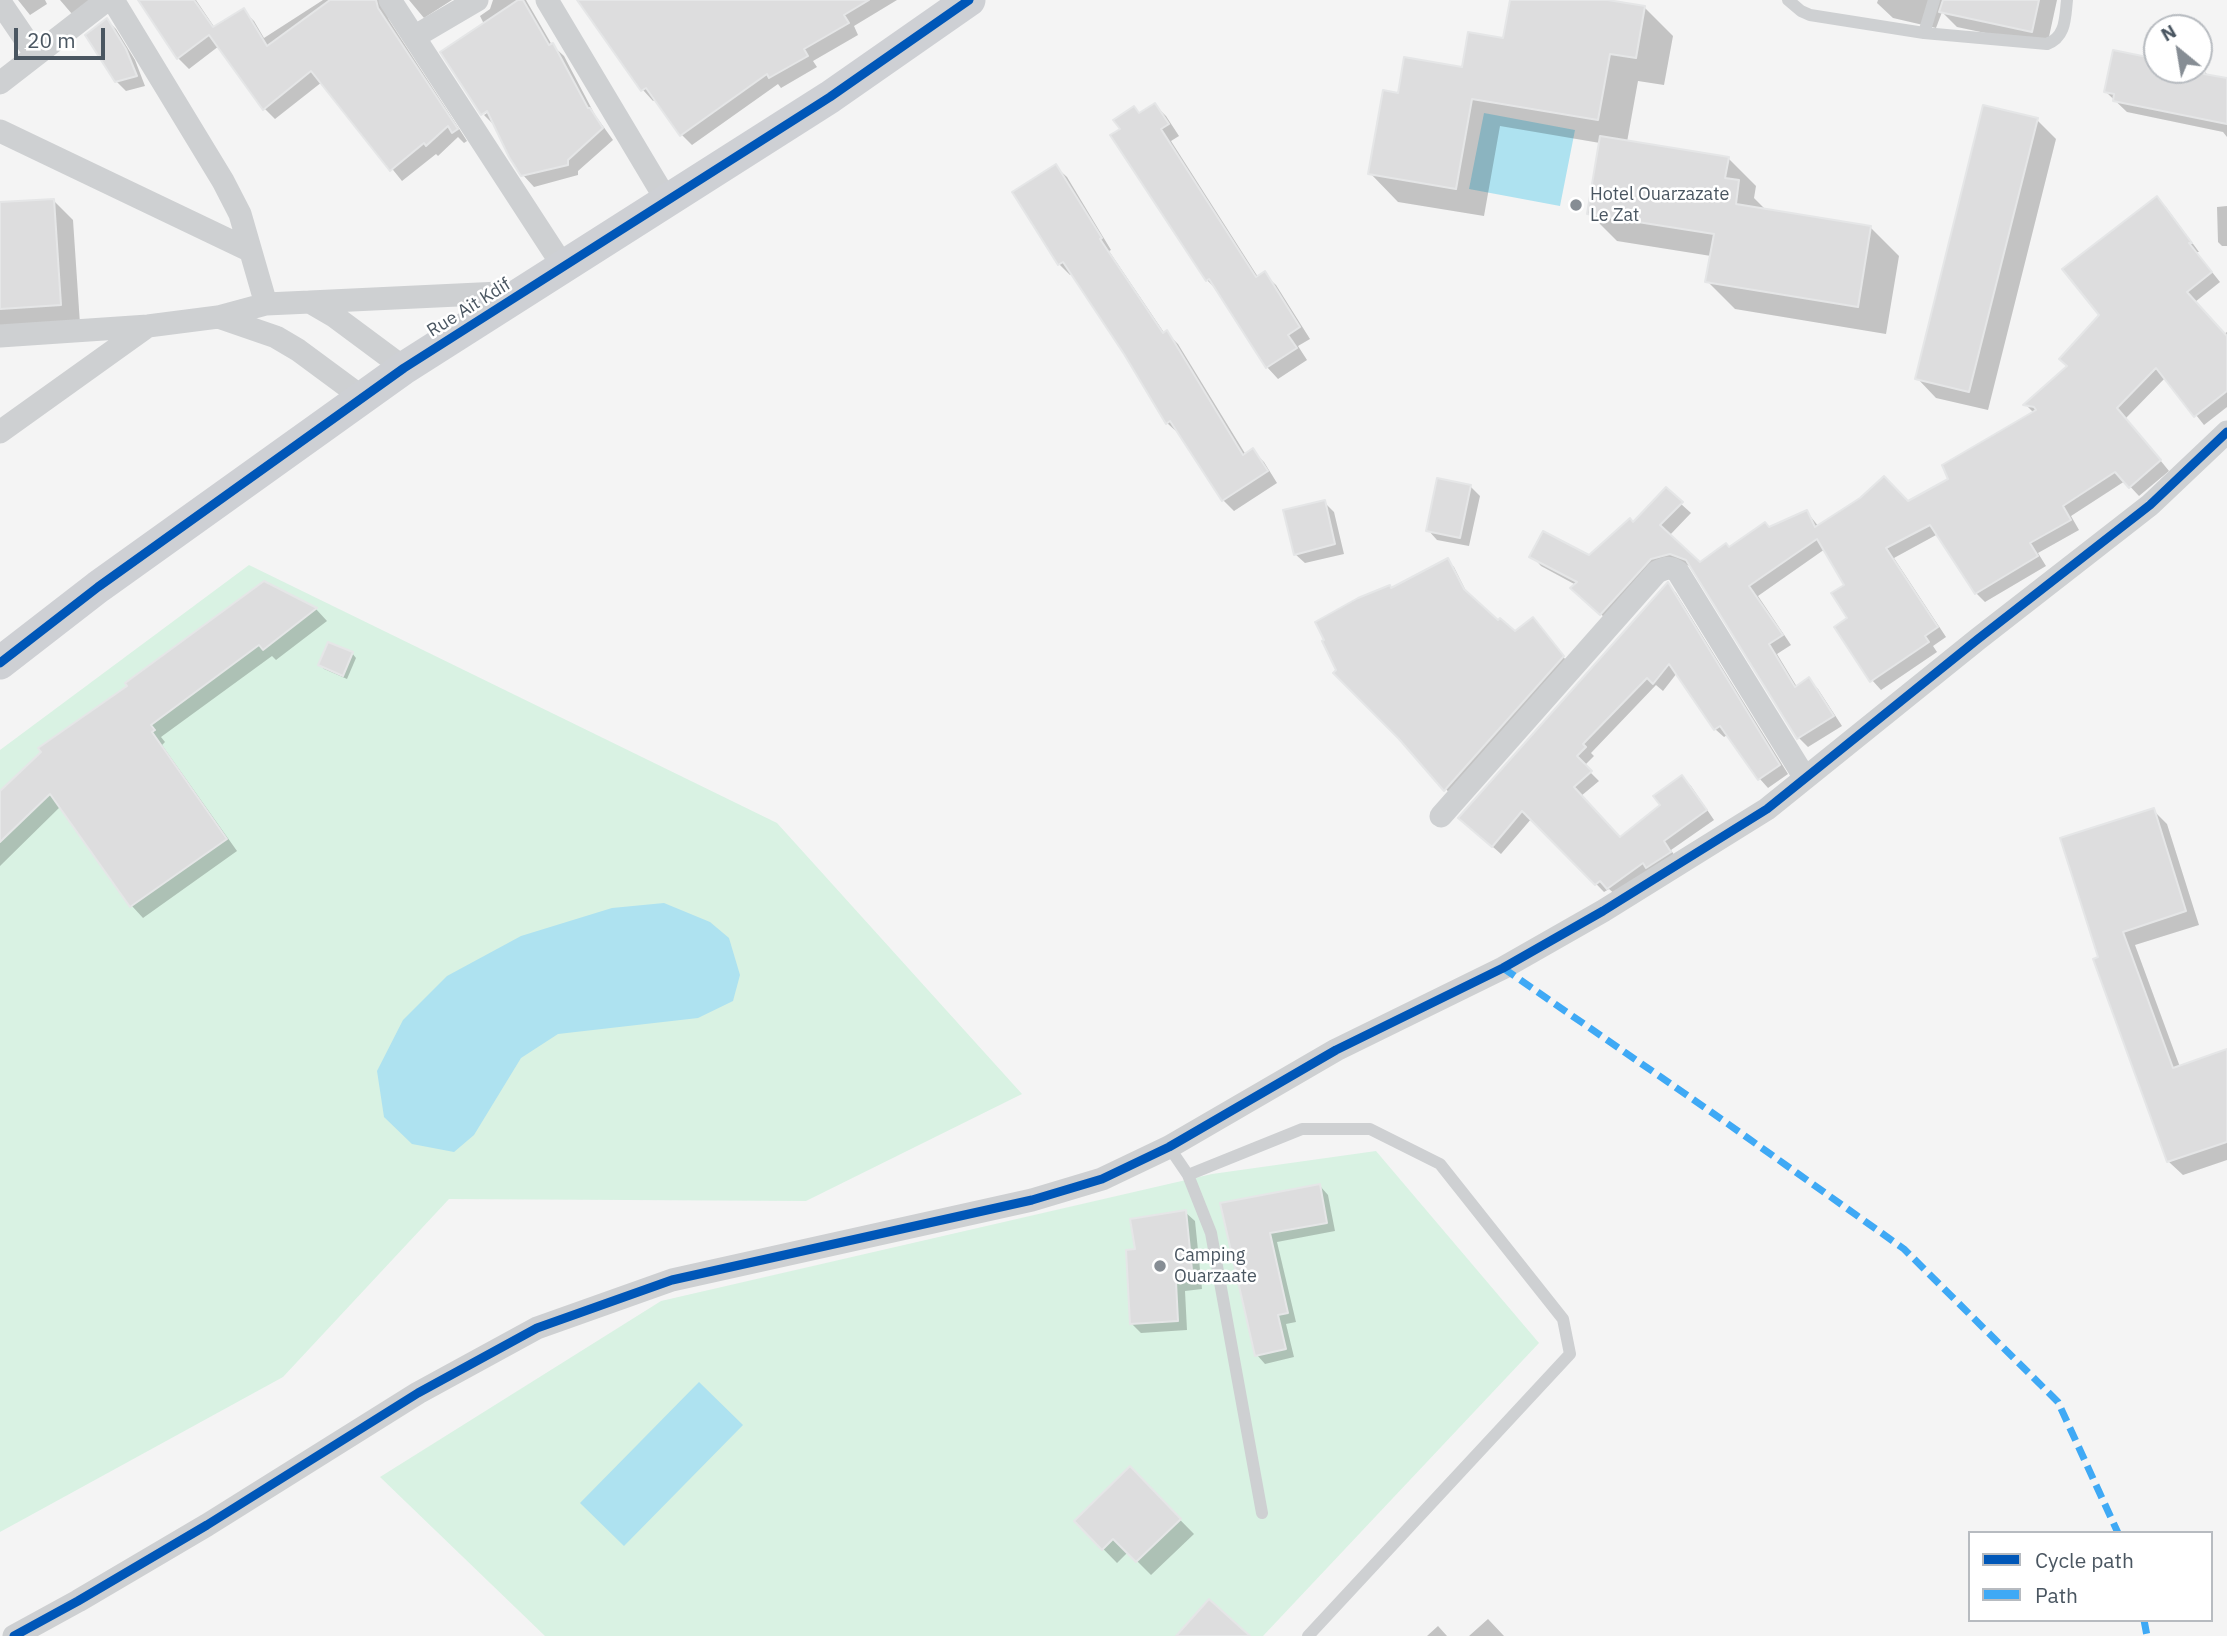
<!DOCTYPE html>
<html>
<head>
<meta charset="utf-8">
<style>
	body { margin:0 }
	#map { position:relative; width:2227px; height:1636px; overflow:hidden; background:#f4f4f4; font-family:"IBM Plex Sans",sans-serif }
	canvas { display:block }
	.legend { position:absolute; left:1968px; top:1531px; width:245px; height:91px; box-sizing:border-box; background:#fff; border:2px solid #b7bbc0; margin:0; padding:9px 12px; list-style:none; font-size:21px; color:#4a5661 }
	.legend li { display:flex; align-items:center; gap:14px; height:35px }
	.legend b { width:35px; border:2px solid #b7bbc0 }
	.north { position:absolute; left:2143px; top:14px; width:70px; height:70px; box-sizing:border-box; background:#fff; border:2px solid #b7bbc0; border-radius:50%; rotate:330deg; font-size:19px; font-weight:700; line-height:28px; text-align:center; color:#4a5661 }
	.north::after { content:''; display:block; margin:auto; width:24px; height:32px; background:#868d94; clip-path:polygon(50% 0,100% 100%,50% 72%,0 100%) }
	.scale { position:absolute; left:14px; top:28px; width:91px; height:32px; box-sizing:border-box; border:4px solid #4a5661; border-top:0; padding-left:9px; font-size:21px; line-height:24px; white-space:nowrap; color:#4a5661; -webkit-text-stroke:5px #fff; paint-order:stroke }
</style>
</head>
<body>
<div id="map">
<canvas width="2227" height="1636"></canvas>
<ul class="legend">
<li><b style="height:9px;background:#0057b8"></b>Cycle path</li>
<li><b style="height:9px;background:#3fa9f5"></b>Path</li>
</ul>
<div class="north">N</div>
<div class="scale">20 m</div>
</div>
<script>
const context = document.querySelector('canvas').getContext('2d');
context.lineJoin = 'round';
function paint(path, color) {
  context.fillStyle = color;
  context.fill(path, 'evenodd');
}
function trace(path, color, width, dash) {
  context.strokeStyle = color;
  context.lineWidth = width;
  context.lineCap = dash ? 'butt' : 'round';
  context.setLineDash(dash || []);
  context.stroke(path);
}
function write(font, color, halo, rows, align = 'center') {
  context.font = font + ' "IBM Plex Sans",sans-serif';
  context.lineWidth = 5;
  context.setLineDash([]);
  context.textBaseline = 'middle';
  context.strokeStyle = halo;
  context.fillStyle = color;
  for (const [text, x, y, turn = 0] of rows) {
    context.save();
    context.translate(x, y);
    context.rotate((+turn || 0) * Math.PI / 180);
    context.textAlign = isNaN(turn) ? turn : align;
    if (halo) context.strokeText(text, 0, 0);
    context.fillText(text, 0, 0);
    context.restore();
  }
}
paint(new Path2D(`
	M 249,565 L 777,823 L 1022,1094 L 806,1201 L 449,1199 L 283,1377 L 0,1532 L 0,750 Z
	M 1376,1151 L 1539,1343 L 1263,1636 L 545,1636 L 380,1477 L 661,1301 L 1212,1174 Z`), '#d9f2e3');
paint(new Path2D(`
	M 1484,113 L 1575,130 L 1560,206 L 1469,189 Z
	M 664,903 L 710,922 L 729,938 L 740,975 L 733,1001 L 698,1018 L 558,1034 L 521,1058 L 474,1135 L 454,1152 L 412,1144 L 384,1117 L 377,1071 L 403,1020 L 447,976 L 521,936 L 612,908 Z
	M 699,1382 L 743,1425 L 624,1546 L 580,1503 Z`), '#aee2f0');
paint(new Path2D(`
	M 18,0 L 45,0 L 47,4 L 30,15 Z
	M 60,0 L 107,0 L 78,21 Z
	M 140,0 L 196,0 L 215,28 L 243,10 L 254,21 L 264,38 L 323,0 L 393,0 L 386,12 L 389,20 L 467,141 L 464,143 L 458,137 L 438,156 L 436,154 L 402,181 L 322,82 L 275,119 L 264,108 L 219,46 L 189,69 L 178,58 Z
	M 409,0 L 452,0 L 424,18 Z
	M 493,0 L 526,0 L 552,45 L 564,56 L 595,115 L 613,140 L 578,171 L 578,175 L 534,187 L 523,175 L 494,125 L 484,115 L 495,108 L 484,24 L 480,16 L 490,9 Z
	M 579,0 L 897,0 L 854,26 L 858,35 L 813,61 L 817,67 L 781,88 L 778,84 L 692,145 L 681,134 L 656,99 L 653,101 L 643,90 Z
	M 1512,0 L 1597,0 L 1645,8 L 1673,36 L 1664,85 L 1638,81 L 1627,142 L 1728,158 L 1756,186 L 1754,198 L 1767,211 L 1871,228 L 1899,256 L 1886,334 L 1735,309 L 1707,281 L 1711,256 L 1617,241 L 1589,213 L 1600,143 L 1500,126 L 1484,216 L 1398,202 L 1370,173 L 1399,95 L 1463,69 L 1505,40 Z
	M 1878,0 L 2057,0 L 2047,46 L 1957,27 L 1942,12 L 1936,28 L 1893,18 L 1877,3 Z
	M 107,20 L 116,29 L 135,60 L 145,86 L 126,91 L 116,81 Z
	M 2157,61 L 2157,70 L 2199,70 L 2204,71 L 2210,77 L 2227,79 L 2227,137 L 2223,132 L 2127,112 L 2106,92 Z
	M 1155,105 L 1166,116 L 1179,136 L 1171,141 L 1258,277 L 1264,274 L 1276,285 L 1310,339 L 1298,346 L 1307,360 L 1278,379 L 1267,367 L 1218,291 L 1207,280 L 1140,115 Z
	M 2037,120 L 2056,139 L 1988,410 L 1936,398 L 1917,378 Z
	M 1056,167 L 1067,177 L 1111,250 L 1109,251 L 1165,334 L 1167,333 L 1178,344 L 1246,455 L 1253,451 L 1264,462 L 1277,483 L 1234,511 L 1223,500 L 1178,433 L 1167,423 L 1126,353 L 1073,274 L 1070,275 L 1059,264 Z
	M 2157,198 L 2166,207 L 2199,252 L 2196,252 L 2220,282 L 2195,302 L 2224,334 L 2227,332 L 2227,407 L 2204,425 L 2166,377 L 2126,418 L 2169,471 L 2139,496 L 2125,481 L 2071,516 L 2079,530 L 2038,553 L 2046,566 L 1985,602 L 1976,593 L 1938,534 L 1894,558 L 1946,637 L 1933,646 L 1937,652 L 1881,690 L 1872,680 L 1849,619 L 1846,586 L 1825,549 L 1758,596 L 1791,645 L 1777,654 L 1797,687 L 1809,680 L 1818,689 L 1842,726 L 1808,747 L 1799,738 L 1694,567 L 1678,563 L 1611,623 L 1581,597 L 1576,585 L 1541,566 L 1532,556 L 1589,557 L 1633,524 L 1681,504 L 1691,513 L 1669,536 L 1700,564 L 1807,512 L 1819,527 L 1908,503 L 1950,480 L 2034,413 L 2026,405 L 2069,366 L 2102,315 Z
	M 54,201 L 73,220 L 80,324 L 0,329 L 0,203 Z
	M 2227,206 L 2227,246 L 2222,246 L 2218,242 L 2217,207 Z
	M 1470,486 L 1480,496 L 1469,546 L 1437,540 L 1428,530 Z
	M 1324,502 L 1334,512 L 1344,554 L 1305,563 L 1295,554 Z
	M 1448,561 L 1454,567 L 1469,597 L 1498,623 L 1515,634 L 1539,626 L 1569,664 L 1452,796 L 1401,738 L 1392,589 Z
	M 264,583 L 316,609 L 327,621 L 276,660 L 272,656 L 161,737 L 165,742 L 162,745 L 237,851 L 143,918 L 132,906 L 61,806 L 0,866 L 0,793 L 130,686 Z
	M 1668,585 L 1676,593 L 1788,774 L 1768,788 L 1760,779 L 1729,734 L 1724,737 L 1715,729 L 1677,673 L 1663,691 L 1656,685 L 1591,753 L 1594,756 L 1584,766 L 1599,781 L 1581,796 L 1620,839 L 1662,806 L 1682,778 L 1691,786 L 1714,820 L 1671,850 L 1678,861 L 1617,896 L 1609,889 L 1604,892 L 1532,818 L 1501,854 L 1469,826 Z
	M 352,653 L 356,658 L 347,679 L 324,669 L 320,665 Z
	M 2153,810 L 2167,824 L 2199,925 L 2135,945 L 2180,1067 L 2227,1051 L 2227,1160 L 2183,1175 L 2169,1162 L 2095,960 L 2100,958 Z
	M 1320,1186 L 1328,1195 L 1335,1231 L 1277,1242 L 1296,1322 L 1286,1324 L 1294,1357 L 1265,1364 L 1257,1355 L 1222,1205 Z
	M 1185,1212 L 1195,1221 L 1202,1289 L 1185,1291 L 1187,1330 L 1141,1333 L 1131,1323 L 1137,1251 Z
	M 1130,1469 L 1194,1534 L 1151,1575 L 1128,1552 L 1117,1563 L 1076,1521 Z
	M 1488,1619 L 1504,1636 L 1469,1636 Z
	M 1438,1626 L 1447,1636 L 1427,1636 Z`), '#0003');
const building = new Path2D(`
	M 138,0 L 194,0 L 213,27 L 244,8 L 267,46 L 330,0 L 376,0 L 378,8 L 458,129 L 452,133 L 448,126 L 426,146 L 424,143 L 390,171 L 311,71 L 263,110 L 209,35 L 177,59 Z
	M 518,0 L 523,0 L 549,45 L 553,43 L 588,108 L 590,108 L 603,128 L 568,160 L 568,165 L 521,176 L 509,157 L 487,111 L 481,115 L 440,52 Z
	M 577,0 L 869,0 L 844,15 L 849,23 L 804,49 L 808,56 L 769,78 L 767,74 L 680,136 L 646,88 L 641,91 Z
	M 1510,0 L 1608,0 L 1645,6 L 1636,58 L 1610,54 L 1598,120 L 1472,99 L 1456,189 L 1368,174 L 1383,90 L 1398,93 L 1404,57 L 1462,67 L 1468,32 L 1503,38 Z
	M 1943,0 L 2039,0 L 2032,32 L 1939,12 Z
	M 107,18 L 126,49 L 137,76 L 115,82 L 85,35 Z
	M 2113,50 L 2157,59 L 2157,70 L 2199,70 L 2199,68 L 2205,69 L 2204,74 L 2227,78 L 2227,124 L 2113,101 L 2114,94 L 2104,92 Z
	M 1155,103 L 1169,124 L 1161,129 L 1256,277 L 1265,271 L 1300,327 L 1288,335 L 1297,348 L 1266,368 L 1209,279 L 1206,281 L 1110,135 L 1120,129 L 1113,120 L 1134,106 L 1139,113 Z
	M 1983,105 L 2038,118 L 1969,392 L 1915,379 Z
	M 1600,136 L 1729,157 L 1725,178 L 1739,180 L 1736,204 L 1871,226 L 1858,307 L 1705,282 L 1714,234 L 1587,214 Z
	M 1056,164 L 1102,238 L 1100,239 L 1163,333 L 1167,330 L 1243,455 L 1253,448 L 1268,471 L 1222,501 L 1170,421 L 1166,424 L 1124,354 L 1063,262 L 1058,265 L 1012,192 Z
	M 2157,196 L 2192,243 L 2189,243 L 2212,272 L 2187,292 L 2227,336 L 2227,391 L 2194,417 L 2156,368 L 2117,408 L 2161,460 L 2129,488 L 2115,472 L 2063,506 L 2071,520 L 2030,543 L 2038,556 L 1975,594 L 1930,525 L 1886,548 L 1938,627 L 1925,636 L 1929,642 L 1870,682 L 1834,627 L 1847,618 L 1831,593 L 1844,585 L 1817,539 L 1749,586 L 1783,635 L 1769,644 L 1795,687 L 1809,677 L 1834,716 L 1797,739 L 1686,560 L 1670,554 L 1651,559 L 1600,615 L 1570,588 L 1577,582 L 1529,557 L 1543,531 L 1589,555 L 1630,518 L 1633,522 L 1666,487 L 1683,502 L 1660,525 L 1700,562 L 1726,543 L 1729,547 L 1765,522 L 1769,527 L 1807,510 L 1815,527 L 1860,498 L 1884,476 L 1908,501 L 1948,479 L 1942,465 L 2036,410 L 2034,407 L 2023,405 L 2067,366 L 2059,359 L 2099,315 L 2062,269 Z
	M 54,199 L 61,305 L 0,309 L 0,202 Z
	M 1437,478 L 1471,485 L 1460,538 L 1426,531 Z
	M 1325,500 L 1335,544 L 1294,555 L 1283,510 Z
	M 1448,558 L 1464,589 L 1498,620 L 1500,618 L 1515,631 L 1533,617 L 1564,656 L 1444,791 L 1399,739 L 1333,673 L 1336,670 L 1322,641 L 1324,640 L 1315,622 L 1358,598 L 1390,585 L 1391,588 Z
	M 264,581 L 317,608 L 263,650 L 259,645 L 151,725 L 155,730 L 152,732 L 227,839 L 130,907 L 50,794 L 0,842 L 0,791 L 41,752 L 38,748 L 127,686 L 125,683 Z
	M 1668,582 L 1780,765 L 1758,780 L 1720,726 L 1714,730 L 1669,664 L 1653,684 L 1647,678 L 1583,744 L 1586,747 L 1577,756 L 1592,771 L 1574,787 L 1620,837 L 1660,805 L 1653,796 L 1682,775 L 1707,810 L 1664,841 L 1671,852 L 1646,868 L 1643,863 L 1607,889 L 1600,881 L 1595,885 L 1522,811 L 1492,847 L 1458,818 Z
	M 328,642 L 353,652 L 343,676 L 318,665 Z
	M 2154,808 L 2186,911 L 2123,932 L 2173,1068 L 2227,1049 L 2227,1142 L 2167,1162 L 2093,959 L 2098,957 L 2060,838 Z
	M 1320,1184 L 1327,1223 L 1270,1233 L 1288,1313 L 1278,1315 L 1286,1349 L 1255,1356 L 1220,1203 Z
	M 1186,1210 L 1193,1280 L 1176,1282 L 1178,1321 L 1130,1324 L 1126,1250 L 1135,1249 L 1130,1219 Z
	M 1130,1466 L 1181,1519 L 1136,1562 L 1113,1539 L 1102,1550 L 1074,1521 Z
	M 1209,1599 L 1250,1636 L 1176,1636 Z`);
paint(building, '#ddddde');
trace(building, '#e5e6e7', 2);
trace(new Path2D(`
	M 1788,0 L 1801,11 L 1810,15 L 1924,33 L 2047,44 C 2066,37 2065,18 2067,0
	M 1924,33 L 1934,0
	M 1169,1147 L 1188,1175 L 1211,1233 L 1262,1513
	M 1188,1175 L 1302,1129 L 1370,1129 L 1440,1164 L 1563,1319 L 1570,1354 L 1308,1636`), '#ced0d2', 12);
trace(new Path2D(`
	M 113,0 L 223,181 L 240,214 L 266,304
	M 390,0 L 563,266
	M 547,0 L 667,201
	M 0,2 L 36,55
	M 414,37 L 477,0
	M 0,83 L 107,0
	M 0,131 L 249,250
	M 310,302 L 521,292
	M 218,317 L 276,337 L 298,350 L 363,398
	M 0,336 L 148,326 L 218,317 L 266,304 L 310,302 L 334,316 L 404,368
	M 0,432 L 148,326
	M 1441,816 L 1657,572 C 1665,568 1670,566 1678,572 L 1805,778
	M 14,1636 L 78,1601 L 207,1525 L 418,1393 L 537,1328 L 672,1280 L 1032,1200 L 1102,1179 L 1169,1147 L 1336,1050 L 1503,968 L 1603,911 L 1767,809 L 1978,639 L 2150,505 L 2227,432`), '#ced0d2', 23);
trace(new Path2D(`
	M 0,663 L 98,587 L 404,368 L 830,97 L 969,0`), '#ced0d4', 33);
trace(new Path2D(`
	M 1503,968 L 1707,1109 L 1904,1249 L 2058,1402 L 2118,1533
	M 2144,1620 L 2147,1636`), '#3fa9f5', 7, [14, 7]);
trace(new Path2D(`
	M 0,663 L 98,587 L 404,368 L 830,97 L 969,0
	M 14,1636 L 78,1601 L 207,1525 L 418,1393 L 537,1328 L 672,1280 L 1032,1200 L 1102,1179 L 1169,1147 L 1336,1050 L 1503,968 L 1603,911 L 1767,809 L 1978,639 L 2150,505 L 2227,432`), '#0057b8', 9);
for (const [x, y, r, color] of [
	[1576,205,7,"#868d94"],
	[1160,1266,7,"#868d94"]
]) {
  const dot = new Path2D();
  dot.arc(x, y, r, 0, 2 * Math.PI);
  context.fillStyle = color;
  context.fill(dot);
  trace(dot, '#fff', 2.5);
}
write('18px', '#4a5661', '#fff', [
	["Hotel Ouarzazate",1590,195],
	["Le Zat",1590,216],
	["Camping",1174,1256],
	["Ouarzaate",1174,1277]
], 'left');
write('18px', '#4a5661', '#fff', [
	["Rue Ait Kdif",469,308,-32]
]);
</script>
</body>
</html>
